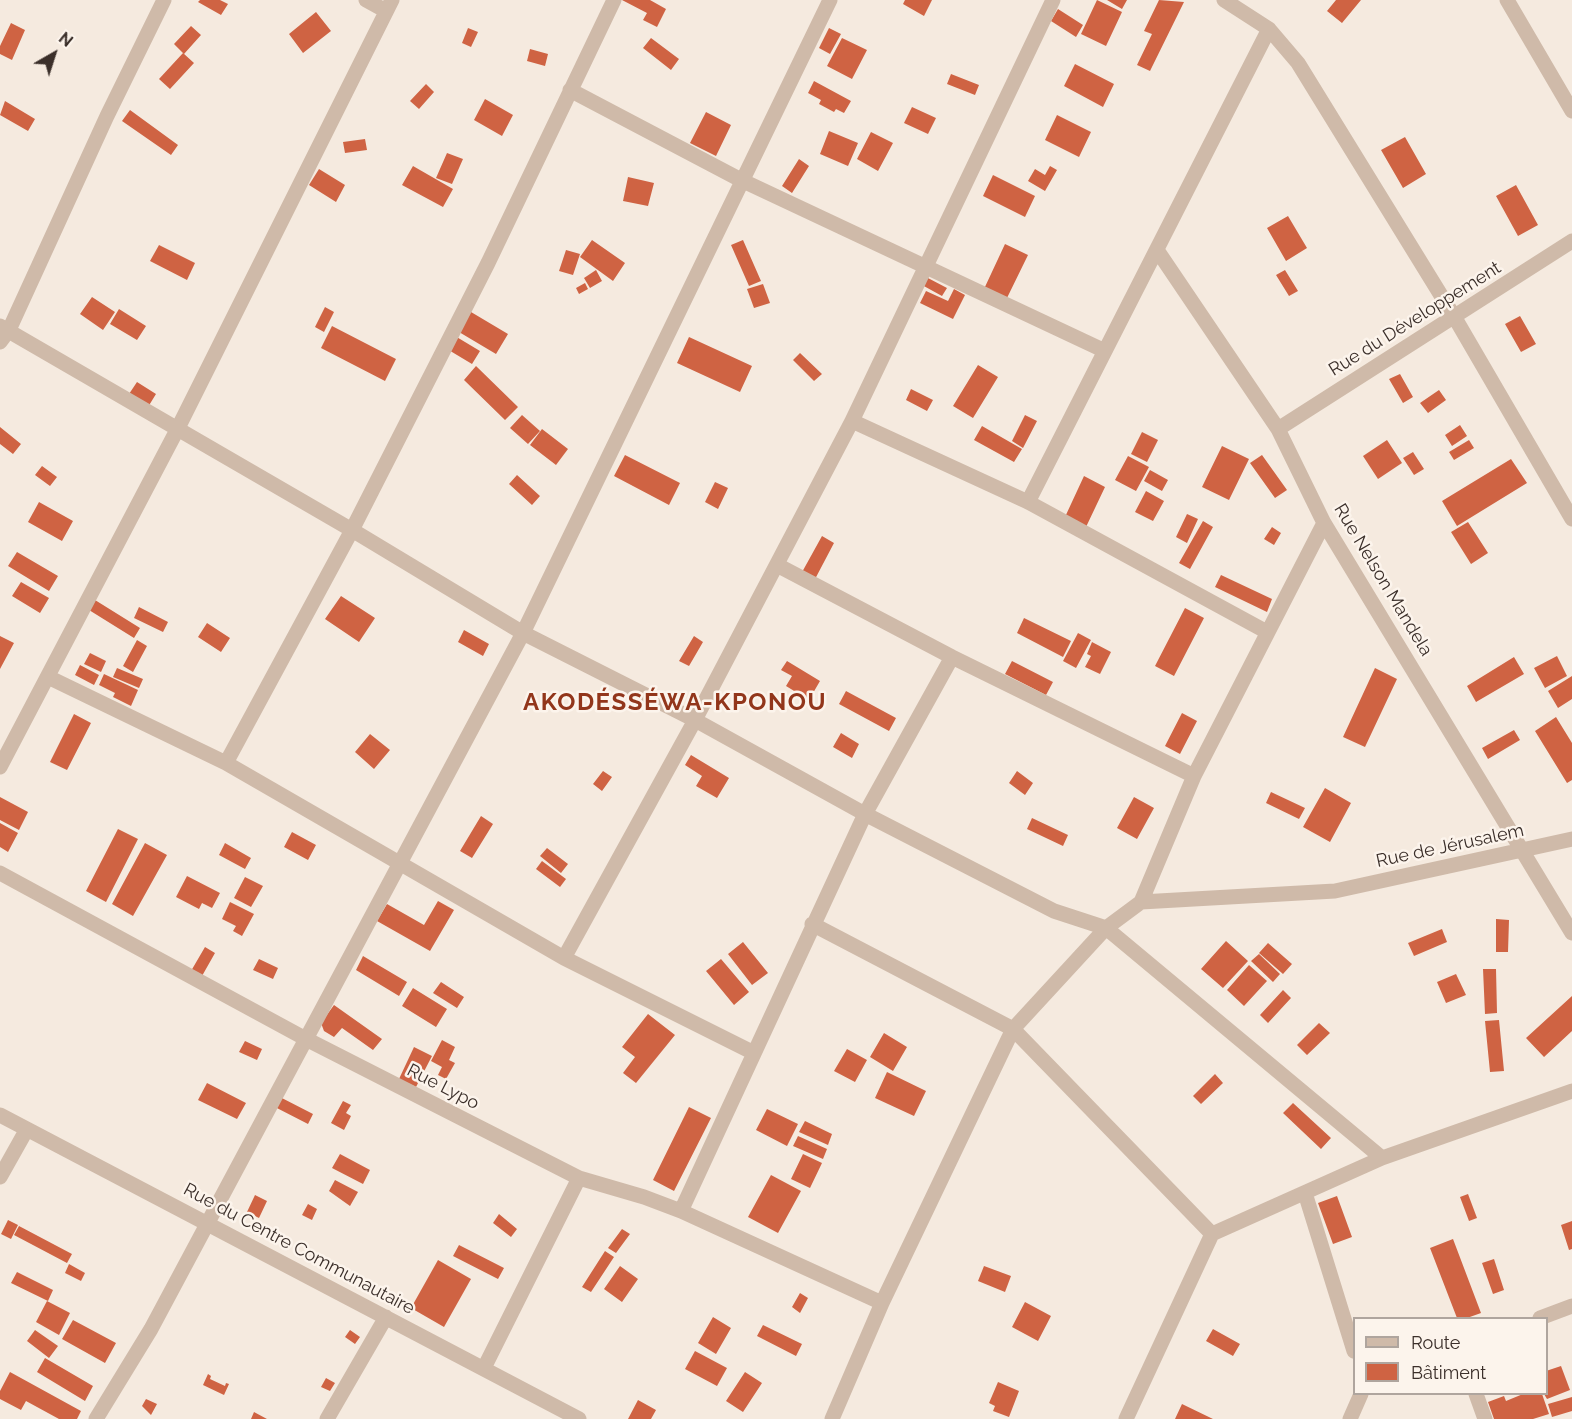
<!DOCTYPE html>
<html>
<head>
<meta charset="utf-8">
<style>
	body { margin:0 }
	#map { position:relative; width:1572px; height:1419px; overflow:hidden; background:#f5eadf; font-family:Raleway,sans-serif }
	canvas { display:block }
	.legend { position:absolute; left:1353px; top:1317px; width:195px; height:78px; box-sizing:border-box; background:#fcf4ec; border:2px solid #afa59e; margin:0; padding:8px 10px; list-style:none; font-size:18px; color:#3b2f2a }
	.legend li { display:flex; align-items:center; gap:12px; height:30px }
	.legend b { width:30px; border:2px solid #afa59e }
	.north { position:absolute; left:24px; top:24px; width:60px; height:60px; -webkit-text-stroke:4px #fcf4ec; paint-order:stroke; rotate:39deg; font-size:16px; font-weight:700; line-height:24px; text-align:center; color:#3b2f2a }
	.north::after { content:''; display:block; margin:auto; width:21px; height:27px; background:#3b2f2a; clip-path:polygon(50% 0,100% 100%,50% 72%,0 100%) }
</style>
</head>
<body>
<div id="map">
<canvas width="1572" height="1419"></canvas>
<ul class="legend">
<li><b style="height:8px;background:#cfbaa9"></b>Route</li>
<li><b style="height:16px;background:#cf6343"></b>Bâtiment</li>
</ul>
<div class="north">N</div>
</div>
<script>
const context = document.querySelector('canvas').getContext('2d');
context.lineJoin = 'round';
function paint(path, color) {
  context.fillStyle = color;
  context.fill(path, 'evenodd');
}
function trace(path, color, width, dash) {
  context.strokeStyle = color;
  context.lineWidth = width;
  context.lineCap = dash ? 'butt' : 'round';
  context.setLineDash(dash || []);
  context.stroke(path);
}
function write(font, color, halo, rows, align = 'center') {
  context.font = font + ' Raleway,sans-serif';
  context.lineWidth = 5;
  context.setLineDash([]);
  context.textBaseline = 'middle';
  context.strokeStyle = halo;
  context.fillStyle = color;
  for (const [text, x, y, turn = 0] of rows) {
    context.save();
    context.translate(x, y);
    context.rotate((+turn || 0) * Math.PI / 180);
    context.textAlign = isNaN(turn) ? turn : align;
    if (halo) context.strokeText(text, 0, 0);
    context.fillText(text, 0, 0);
    context.restore();
  }
}
paint(new Path2D(`
	M 200,0 L 220,0 L 228,4 L 221,15 L 198,2 Z
	M 622,0 L 650,0 L 666,9 L 657,27 L 643,20 L 647,13 Z
	M 905,0 L 932,0 L 924,16 L 903,4 Z
	M 1097,0 L 1122,12 L 1106,46 L 1081,34 Z
	M 1107,0 L 1127,0 L 1122,9 Z
	M 1159,0 L 1184,2 L 1150,71 L 1137,65 L 1152,34 L 1144,31 Z
	M 1336,0 L 1361,0 L 1342,23 L 1327,11 Z
	M 1058,9 L 1083,25 L 1076,37 L 1051,21 Z
	M 316,12 L 331,31 L 303,53 L 289,34 Z
	M 11,23 L 25,30 L 12,60 L 0,54 L 0,46 Z
	M 191,26 L 201,35 L 184,54 L 174,44 Z
	M 468,28 L 478,32 L 471,47 L 462,43 Z
	M 829,28 L 841,34 L 830,54 L 819,48 Z
	M 651,38 L 679,59 L 671,70 L 643,48 Z
	M 842,38 L 867,50 L 852,79 L 827,66 Z
	M 530,49 L 548,54 L 545,66 L 527,61 Z
	M 183,53 L 194,63 L 170,89 L 159,79 Z
	M 1075,64 L 1114,84 L 1103,107 L 1064,86 Z
	M 951,74 L 979,85 L 975,95 L 947,84 Z
	M 814,81 L 851,101 L 844,113 L 836,109 L 834,112 L 819,104 L 821,100 L 808,93 Z
	M 426,84 L 434,92 L 419,109 L 410,101 Z
	M 485,99 L 513,115 L 502,136 L 474,120 Z
	M 5,101 L 35,119 L 28,131 L 0,115 Z
	M 912,107 L 936,118 L 928,134 L 904,123 Z
	M 130,110 L 178,145 L 171,155 L 122,121 Z
	M 706,112 L 731,125 L 716,156 L 690,143 Z
	M 1057,115 L 1091,132 L 1079,157 L 1045,140 Z
	M 829,131 L 858,143 L 848,166 L 820,154 Z
	M 871,132 L 893,143 L 878,171 L 857,159 Z
	M 1405,137 L 1426,174 L 1403,188 L 1381,150 Z
	M 365,139 L 367,150 L 345,153 L 343,142 Z
	M 447,153 L 463,159 L 452,184 L 436,178 Z
	M 799,159 L 809,166 L 792,193 L 782,186 Z
	M 413,166 L 453,189 L 443,207 L 402,185 Z
	M 1050,166 L 1057,170 L 1045,191 L 1028,181 L 1035,169 L 1045,175 Z
	M 319,169 L 345,185 L 336,202 L 309,185 Z
	M 993,175 L 1035,196 L 1025,217 L 983,196 Z
	M 628,177 L 654,183 L 648,206 L 623,201 Z
	M 1516,185 L 1538,225 L 1518,236 L 1496,196 Z
	M 1288,216 L 1307,248 L 1286,261 L 1267,228 Z
	M 592,240 L 625,263 L 613,281 L 580,257 Z
	M 743,240 L 761,281 L 749,286 L 731,245 Z
	M 1005,244 L 1028,255 L 1006,300 L 984,289 Z
	M 159,245 L 195,263 L 187,280 L 150,261 Z
	M 566,250 L 580,254 L 573,275 L 559,271 Z
	M 596,270 L 602,281 L 590,288 L 584,278 Z
	M 1285,270 L 1298,291 L 1289,296 L 1276,275 Z
	M 926,277 L 947,288 L 942,296 L 922,285 Z
	M 585,283 L 588,289 L 579,294 L 576,288 Z
	M 763,284 L 770,303 L 754,308 L 747,289 Z
	M 954,289 L 965,295 L 953,319 L 920,303 L 926,291 L 948,301 Z
	M 92,297 L 115,312 L 103,330 L 80,314 Z
	M 325,307 L 334,312 L 324,332 L 315,327 Z
	M 119,309 L 146,326 L 137,340 L 110,324 Z
	M 471,312 L 508,334 L 496,354 L 459,332 Z
	M 1520,316 L 1536,344 L 1521,352 L 1505,324 Z
	M 332,326 L 396,359 L 385,381 L 321,348 Z
	M 455,336 L 480,351 L 472,364 L 447,349 Z
	M 689,337 L 752,366 L 740,392 L 677,363 Z
	M 800,353 L 822,374 L 814,381 L 793,360 Z
	M 978,365 L 998,377 L 973,418 L 953,406 Z
	M 476,366 L 518,407 L 505,420 L 464,380 Z
	M 1400,374 L 1413,397 L 1403,403 L 1389,379 Z
	M 137,382 L 156,394 L 148,407 L 129,394 Z
	M 911,389 L 933,400 L 927,411 L 906,400 Z
	M 1439,390 L 1446,400 L 1428,413 L 1420,403 Z
	M 522,415 L 540,431 L 528,444 L 510,428 Z
	M 1025,415 L 1037,421 L 1023,448 L 1012,441 Z
	M 1460,425 L 1467,436 L 1452,446 L 1445,435 Z
	M 982,426 L 1022,449 L 1014,462 L 974,440 Z
	M 0,427 L 21,444 L 13,454 L 0,444 Z
	M 542,429 L 568,449 L 556,465 L 530,445 Z
	M 1142,432 L 1158,440 L 1147,462 L 1131,454 Z
	M 1387,440 L 1402,463 L 1378,479 L 1363,456 Z
	M 1469,440 L 1474,448 L 1454,460 L 1449,452 Z
	M 1222,446 L 1249,459 L 1229,500 L 1202,487 Z
	M 1413,452 L 1424,469 L 1414,475 L 1403,458 Z
	M 625,455 L 680,483 L 669,505 L 614,476 Z
	M 1262,455 L 1287,490 L 1275,498 L 1250,463 Z
	M 1128,456 L 1149,467 L 1136,491 L 1115,480 Z
	M 1511,459 L 1527,483 L 1457,526 L 1442,501 Z
	M 42,466 L 57,477 L 50,486 L 35,475 Z
	M 1150,470 L 1168,480 L 1162,491 L 1144,481 Z
	M 517,475 L 540,496 L 532,505 L 509,484 Z
	M 1084,476 L 1105,487 L 1086,527 L 1065,517 Z
	M 715,482 L 728,488 L 718,509 L 705,502 Z
	M 1146,491 L 1164,501 L 1153,521 L 1135,512 Z
	M 39,502 L 73,521 L 62,541 L 28,522 Z
	M 1187,514 L 1198,519 L 1187,543 L 1176,537 Z
	M 1203,521 L 1213,527 L 1190,569 L 1179,563 Z
	M 1468,522 L 1488,553 L 1471,564 L 1451,532 Z
	M 1272,527 L 1281,533 L 1274,545 L 1264,539 Z
	M 822,536 L 834,543 L 814,581 L 801,574 Z
	M 17,552 L 58,576 L 49,591 L 8,566 Z
	M 1221,575 L 1272,599 L 1267,612 L 1215,587 Z
	M 21,582 L 49,598 L 40,613 L 12,596 Z
	M 341,596 L 375,618 L 359,642 L 325,619 Z
	M 95,600 L 140,628 L 134,638 L 89,610 Z
	M 139,607 L 168,622 L 163,632 L 134,618 Z
	M 1185,608 L 1204,618 L 1174,676 L 1155,666 Z
	M 1024,618 L 1071,641 L 1063,657 L 1017,633 Z
	M 207,623 L 230,638 L 221,652 L 198,637 Z
	M 464,630 L 489,644 L 483,656 L 458,642 Z
	M 1078,633 L 1091,640 L 1076,668 L 1063,661 Z
	M 0,636 L 14,643 L 0,669 Z
	M 694,636 L 703,642 L 689,666 L 679,661 Z
	M 137,640 L 147,646 L 133,672 L 123,666 Z
	M 1092,642 L 1111,652 L 1100,674 L 1085,667 L 1091,656 L 1087,654 Z
	M 90,653 L 106,661 L 101,672 L 84,664 Z
	M 1557,656 L 1567,676 L 1545,688 L 1534,668 Z
	M 1514,657 L 1524,674 L 1476,702 L 1467,686 Z
	M 787,661 L 820,681 L 809,700 L 786,686 L 792,676 L 781,670 Z
	M 1012,661 L 1053,682 L 1046,695 L 1005,674 Z
	M 80,665 L 99,675 L 94,685 L 75,675 Z
	M 117,668 L 143,679 L 139,688 L 113,677 Z
	M 1375,668 L 1397,679 L 1365,747 L 1343,737 Z
	M 104,674 L 138,690 L 131,706 L 113,697 L 115,693 L 99,685 Z
	M 1572,676 L 1572,699 L 1558,708 L 1548,691 Z
	M 846,691 L 896,718 L 889,731 L 839,704 Z
	M 1182,713 L 1197,721 L 1180,754 L 1165,746 Z
	M 74,714 L 91,723 L 67,770 L 50,762 Z
	M 1556,717 L 1572,743 L 1572,780 L 1567,783 L 1535,731 Z
	M 1514,730 L 1520,740 L 1488,759 L 1482,748 Z
	M 841,733 L 859,744 L 852,758 L 833,747 Z
	M 370,734 L 390,750 L 374,769 L 355,752 Z
	M 691,755 L 729,778 L 717,798 L 696,786 L 702,776 L 685,765 Z
	M 603,771 L 612,777 L 602,791 L 593,784 Z
	M 1017,771 L 1033,783 L 1025,795 L 1009,783 Z
	M 1325,788 L 1351,803 L 1330,842 L 1303,827 Z
	M 1271,792 L 1305,808 L 1299,819 L 1266,803 Z
	M 0,797 L 28,812 L 19,830 L 0,820 Z
	M 1134,797 L 1154,808 L 1137,839 L 1117,828 Z
	M 481,816 L 493,824 L 472,858 L 460,851 Z
	M 1032,818 L 1068,835 L 1063,846 L 1027,829 Z
	M 0,823 L 18,833 L 8,852 L 0,847 Z
	M 118,829 L 138,839 L 106,902 L 86,891 Z
	M 292,832 L 316,845 L 308,860 L 284,847 Z
	M 145,843 L 167,855 L 133,916 L 112,904 Z
	M 225,843 L 251,858 L 245,869 L 219,855 Z
	M 547,848 L 568,864 L 561,873 L 540,856 Z
	M 542,861 L 566,879 L 560,887 L 536,869 Z
	M 187,876 L 220,893 L 212,908 L 202,903 L 199,909 L 176,897 Z
	M 245,877 L 263,886 L 251,907 L 234,898 Z
	M 438,901 L 454,910 L 430,951 L 377,921 L 387,904 L 424,925 Z
	M 230,902 L 254,914 L 242,936 L 233,931 L 236,926 L 222,919 Z
	M 1496,919 L 1509,920 L 1508,952 L 1496,952 Z
	M 1442,929 L 1447,942 L 1414,956 L 1408,943 Z
	M 1226,941 L 1248,961 L 1223,988 L 1201,969 Z
	M 743,942 L 768,973 L 752,985 L 728,954 Z
	M 1268,943 L 1292,964 L 1283,974 L 1259,953 Z
	M 205,947 L 215,953 L 202,976 L 191,971 Z
	M 1259,954 L 1280,974 L 1273,982 L 1251,961 Z
	M 363,956 L 407,982 L 399,996 L 356,970 Z
	M 259,959 L 278,968 L 273,979 L 253,970 Z
	M 721,959 L 749,992 L 734,1005 L 706,971 Z
	M 1249,965 L 1267,981 L 1244,1006 L 1227,990 Z
	M 1483,969 L 1496,969 L 1497,1013 L 1485,1014 Z
	M 1456,974 L 1466,995 L 1446,1003 L 1437,982 Z
	M 441,982 L 464,997 L 457,1008 L 433,993 Z
	M 413,988 L 447,1009 L 436,1027 L 402,1006 Z
	M 1283,990 L 1291,998 L 1268,1023 L 1260,1015 Z
	M 1572,996 L 1572,1031 L 1544,1057 L 1526,1038 Z
	M 334,1005 L 382,1039 L 373,1050 L 342,1028 L 334,1037 L 324,1031 L 321,1023 Z
	M 648,1014 L 675,1035 L 636,1083 L 623,1073 L 635,1057 L 622,1047 Z
	M 1499,1020 L 1504,1071 L 1490,1072 L 1485,1021 Z
	M 1319,1023 L 1330,1033 L 1307,1055 L 1297,1045 Z
	M 884,1033 L 907,1047 L 893,1071 L 870,1057 Z
	M 442,1040 L 455,1047 L 449,1060 L 455,1063 L 446,1079 L 438,1075 L 442,1067 L 431,1061 Z
	M 245,1041 L 262,1049 L 257,1060 L 239,1052 Z
	M 414,1047 L 432,1056 L 416,1087 L 399,1079 Z
	M 847,1049 L 867,1060 L 855,1082 L 834,1071 Z
	M 887,1072 L 926,1091 L 914,1116 L 875,1098 Z
	M 1215,1074 L 1223,1083 L 1201,1104 L 1193,1096 Z
	M 207,1083 L 246,1103 L 237,1119 L 198,1100 Z
	M 276,1095 L 313,1114 L 308,1124 L 271,1105 Z
	M 343,1101 L 351,1105 L 346,1113 L 351,1116 L 344,1130 L 331,1123 Z
	M 1293,1103 L 1331,1138 L 1321,1149 L 1283,1113 Z
	M 689,1107 L 711,1118 L 674,1191 L 653,1180 Z
	M 767,1109 L 798,1124 L 787,1146 L 756,1130 Z
	M 805,1121 L 832,1134 L 828,1145 L 799,1132 Z
	M 798,1136 L 827,1149 L 823,1159 L 793,1146 Z
	M 340,1154 L 370,1170 L 363,1184 L 332,1168 Z
	M 803,1154 L 822,1163 L 810,1188 L 791,1179 Z
	M 771,1175 L 801,1191 L 778,1233 L 748,1217 Z
	M 335,1180 L 358,1192 L 350,1206 L 329,1191 Z
	M 1468,1194 L 1477,1218 L 1469,1221 L 1460,1197 Z
	M 255,1195 L 267,1201 L 259,1218 L 247,1212 Z
	M 1337,1196 L 1352,1237 L 1333,1244 L 1318,1203 Z
	M 308,1204 L 317,1209 L 312,1220 L 302,1215 Z
	M 499,1214 L 517,1229 L 511,1237 L 493,1223 Z
	M 8,1220 L 18,1225 L 11,1239 L 1,1234 Z
	M 1572,1221 L 1572,1249 L 1569,1250 L 1561,1225 Z
	M 19,1226 L 72,1254 L 67,1263 L 14,1235 Z
	M 622,1229 L 630,1234 L 616,1253 L 608,1248 Z
	M 1453,1239 L 1481,1313 L 1467,1318 L 1457,1318 L 1430,1248 Z
	M 459,1245 L 504,1268 L 498,1279 L 453,1256 Z
	M 605,1251 L 614,1257 L 591,1292 L 582,1287 Z
	M 1494,1259 L 1504,1290 L 1493,1294 L 1482,1263 Z
	M 438,1260 L 471,1279 L 444,1327 L 411,1308 Z
	M 69,1264 L 85,1273 L 81,1281 L 65,1273 Z
	M 620,1266 L 638,1279 L 622,1302 L 604,1289 Z
	M 984,1266 L 1011,1276 L 1005,1292 L 978,1281 Z
	M 17,1272 L 53,1290 L 48,1301 L 11,1283 Z
	M 800,1293 L 808,1298 L 800,1313 L 792,1307 Z
	M 47,1301 L 70,1313 L 59,1335 L 36,1322 Z
	M 1025,1302 L 1051,1316 L 1038,1341 L 1012,1327 Z
	M 713,1317 L 731,1328 L 716,1354 L 698,1343 Z
	M 73,1320 L 116,1343 L 105,1363 L 62,1339 Z
	M 763,1325 L 802,1344 L 796,1356 L 757,1336 Z
	M 1213,1329 L 1240,1344 L 1233,1356 L 1206,1341 Z
	M 35,1330 L 58,1346 L 49,1358 L 27,1341 Z
	M 350,1330 L 360,1337 L 355,1344 L 345,1337 Z
	M 695,1351 L 727,1368 L 717,1386 L 685,1369 Z
	M 45,1358 L 93,1386 L 85,1401 L 37,1372 Z
	M 1561,1366 L 1570,1390 L 1547,1399 L 1544,1394 L 1546,1371 Z
	M 10,1372 L 81,1411 L 77,1419 L 59,1419 L 26,1401 L 21,1410 L 0,1399 L 0,1391 Z
	M 745,1372 L 762,1383 L 743,1412 L 726,1401 Z
	M 208,1374 L 211,1376 L 210,1379 L 225,1386 L 226,1383 L 229,1384 L 224,1395 L 203,1385 Z
	M 326,1378 L 335,1383 L 330,1391 L 321,1387 Z
	M 998,1382 L 1019,1391 L 1009,1417 L 993,1411 L 995,1406 L 989,1403 Z
	M 1523,1394 L 1542,1394 L 1549,1414 L 1533,1419 L 1494,1419 L 1488,1402 L 1504,1396 L 1506,1401 Z
	M 1572,1397 L 1572,1411 L 1552,1417 L 1548,1404 Z
	M 146,1399 L 157,1404 L 151,1415 L 142,1406 Z
	M 638,1400 L 656,1410 L 651,1419 L 628,1419 Z
	M 1182,1404 L 1213,1419 L 1175,1419 Z
	M 254,1412 L 267,1419 L 251,1419 Z`), '#cf6343');
trace(new Path2D(`
	M 366,0 L 386,11
	M 1224,0 L 1269,29 L 1298,63 L 1455,318 L 1572,519
	M 1507,0 L 1572,111
	M 570,90 L 741,180 L 1105,351
	M 1157,250 L 1278,429 L 1324,523 L 1572,933
	M 0,326 L 352,530 L 523,633 L 695,720 L 865,814 L 1054,911 L 1106,928 L 1382,1158
	M 0,342 L 9,330 L 107,116 L 164,0
	M 852,421 L 1028,502 L 1267,632
	M 1278,429 L 1572,241
	M 1028,502 L 1269,29
	M 777,565 L 952,657 L 1194,776
	M 48,677 L 226,763 L 564,958 L 754,1053
	M 226,763 L 352,530 L 488,263 L 614,0
	M 0,767 L 177,430 L 392,0
	M 0,873 L 306,1039 L 579,1178 L 644,1197 L 681,1211 L 882,1303
	M 1141,902 L 1335,891 L 1572,839
	M 812,924 L 1013,1029 L 1212,1234
	M 564,958 L 695,720 L 852,421 L 1053,0
	M 0,1115 L 579,1419
	M 0,1177 L 27,1129
	M 1305,1193 L 1354,1351
	M 681,1211 L 865,814 L 952,657
	M 1540,1318 L 1572,1306
	M 484,1368 L 579,1178
	M 1476,1394 L 1485,1419
	M 96,1419 L 151,1329 L 523,633 L 830,0
	M 327,1419 L 386,1317
	M 832,1419 L 882,1303 L 1013,1029 L 1106,928 L 1141,902 L 1194,776 L 1324,523
	M 1126,1419 L 1212,1234 L 1382,1158 L 1572,1091
	M 1350,1419 L 1361,1394`), '#cfbaa9', 15);
write('18px', '#3b2f2a', '#fcf4ec', [
	["Rue du Développement",1415,319,-32],
	["Rue Nelson Mandela",1383,580,59],
	["Rue de Jérusalem",1450,846,-12],
	["Rue Lypo",443,1087,27],
	["Rue du Centre Communautaire",299,1249,28]
]);
context.letterSpacing = '1.5px';
write('bold 24px', '#92361b', '#fcf4ec', [
	["AKODÉSSÉWA-KPONOU",675,703]
]);
context.letterSpacing = '0px';
</script>
</body>
</html>
